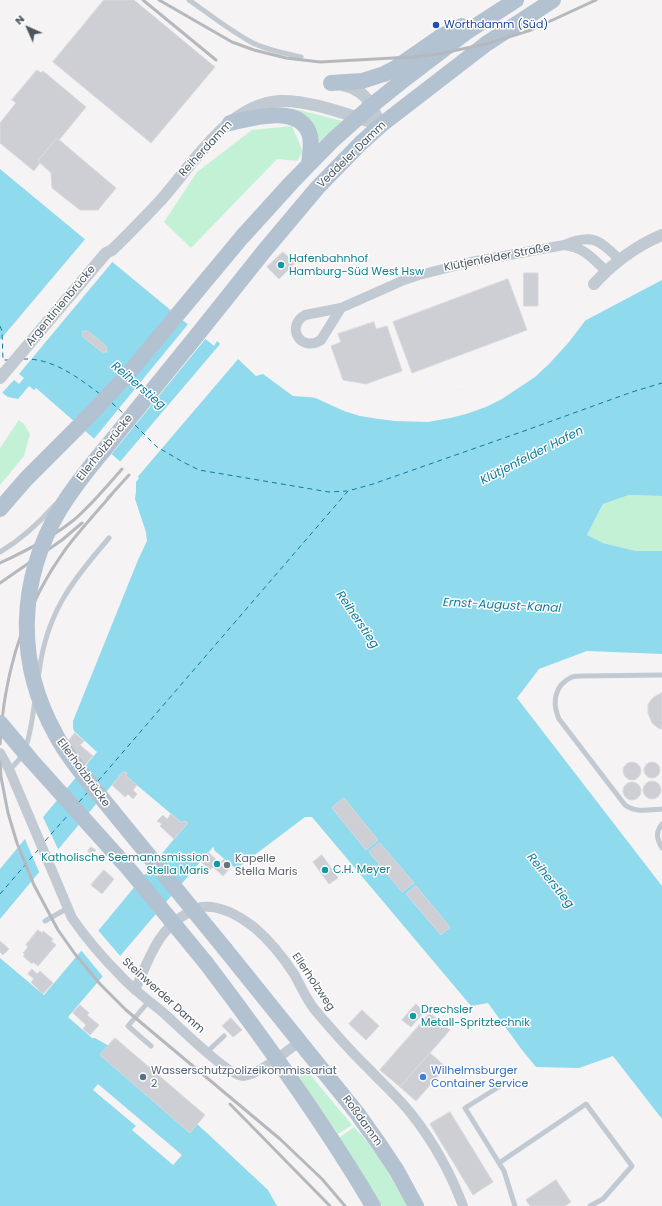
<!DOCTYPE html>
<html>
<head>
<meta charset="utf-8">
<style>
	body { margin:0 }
	#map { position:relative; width:662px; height:1206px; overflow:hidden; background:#f5f3f3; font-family:Poppins,sans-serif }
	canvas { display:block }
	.north { position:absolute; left:8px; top:8px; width:40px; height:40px; -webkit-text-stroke:3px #fff; paint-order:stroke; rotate:315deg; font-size:11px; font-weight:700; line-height:16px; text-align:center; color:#4a5661 }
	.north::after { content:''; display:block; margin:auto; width:14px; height:18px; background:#4a5661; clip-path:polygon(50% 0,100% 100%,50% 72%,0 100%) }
</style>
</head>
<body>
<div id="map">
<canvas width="662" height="1206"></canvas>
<div class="north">N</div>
</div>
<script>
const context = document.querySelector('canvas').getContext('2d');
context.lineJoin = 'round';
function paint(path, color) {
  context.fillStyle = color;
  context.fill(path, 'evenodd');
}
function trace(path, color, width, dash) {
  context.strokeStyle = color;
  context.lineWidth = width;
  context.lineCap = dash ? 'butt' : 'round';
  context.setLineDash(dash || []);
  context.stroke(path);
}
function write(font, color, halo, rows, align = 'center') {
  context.font = font + ' Poppins,sans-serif';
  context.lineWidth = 3;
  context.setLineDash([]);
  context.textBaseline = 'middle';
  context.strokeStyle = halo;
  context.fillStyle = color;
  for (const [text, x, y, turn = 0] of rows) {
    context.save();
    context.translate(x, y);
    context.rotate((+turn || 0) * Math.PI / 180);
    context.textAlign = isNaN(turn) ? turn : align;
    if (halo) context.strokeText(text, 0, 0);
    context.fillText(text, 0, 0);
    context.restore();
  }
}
paint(new Path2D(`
	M 295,109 L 342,121 L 317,144 L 290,110 Z
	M 292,126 L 303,152 L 297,161 L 277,159 L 191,248 L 164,222 L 197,172 L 252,130 Z
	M 19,420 L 24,424 L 30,434 L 24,456 L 0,485 L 0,448 Z
	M 629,495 L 662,496 L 662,551 L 636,551 L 603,543 L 587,535 L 603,504 Z
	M 298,1065 L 303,1068 L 308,1072 L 352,1125 L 338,1134 L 301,1080 Z
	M 354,1127 C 376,1150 392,1178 407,1206 L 382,1206 L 339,1138 Z`), '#c3f1d5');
paint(new Path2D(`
	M 0,169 L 214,346 L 217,341 L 238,359 L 256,376 L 263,374 L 293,396 L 334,399 L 393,400 L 442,396 L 484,382 L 573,327 L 662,280 L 662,496 L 629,495 L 603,504 L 587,535 L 603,543 L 636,551 L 662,551 L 662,654 L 587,651 L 539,669 L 517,698 L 662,886 L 662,1119 L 613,1056 L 579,1068 L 536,1067 L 522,1050 L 488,1003 L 471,1006 L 312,817 L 305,817 L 236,869 L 214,850 L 214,848 L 213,847 L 68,1017 L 92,1038 L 95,1038 L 109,1046 L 207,1133 L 268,1190 L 277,1206 L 0,1206 L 0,958 L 44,995 L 108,919 L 174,839 L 187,824 L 187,822 L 184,821 L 182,823 L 126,776 L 127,773 L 125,772 L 122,773 L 0,919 L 0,869 L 97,752 L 74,731 L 73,728 L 73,721 L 138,560 L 147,541 L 146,532 L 135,499 L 136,491 L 136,482 L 139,478 L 36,388 L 34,390 L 29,386 L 18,399 L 8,397 L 0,391 Z`), '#90daee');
paint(new Path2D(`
	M 86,238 L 114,260 L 19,374 L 24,378 L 19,384 L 14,380 L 1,394 L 0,393 L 0,340 Z
	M 588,317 L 569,342 L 550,363 L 535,377 L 502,399 L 486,407 L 466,414 L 450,418 L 428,422 L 395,421 L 379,419 L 360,416 L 344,411 L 309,395 L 393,398 L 422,397 L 460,390 L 483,380 L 572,325 Z
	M 189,323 L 207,337 L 110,456 L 93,440 Z
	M 221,343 L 239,358 L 135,480 L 136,478 L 119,463 Z
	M 42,815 L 59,851 L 40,874 L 24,837 Z
	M 97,929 L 121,957 L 104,978 L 80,949 Z
	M 98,1084 L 182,1155 L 173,1165 L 132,1130 L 136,1126 L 93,1090 Z`), '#f5f3f3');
trace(new Path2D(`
	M 0,326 L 2,331 L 3,360 L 8,360
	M 23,359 C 53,358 77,377 100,394
	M 112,403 L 123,413
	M 135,425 L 157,447 L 183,462 L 199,470 L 329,492 L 347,491
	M 98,781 L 348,491 L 373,484 L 524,431 L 632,392 L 662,383
	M 79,802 L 88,792
	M 45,841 L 69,814
	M 0,894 L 38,850`), '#0c7c9b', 1, [5, 4]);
const building = new Path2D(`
	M 104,0 L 134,0 L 215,67 L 151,143 L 53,62 Z
	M 37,70 L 41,73 L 43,71 L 86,107 L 59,140 L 57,138 L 38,161 L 40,163 L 34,171 L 0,143 L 0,123 L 16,103 L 12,100 Z
	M 57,138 L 116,188 L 98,210 L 80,210 L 52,188 L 51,173 L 38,161 Z
	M 283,252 L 295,263 L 279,279 L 267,267 Z
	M 524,273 L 538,273 L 538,306 L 524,306 Z
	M 508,279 L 527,330 L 412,373 L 393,322 Z
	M 374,322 L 376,329 L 387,326 L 402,371 L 366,384 L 343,380 L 331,346 L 341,342 L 338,334 Z
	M 88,331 L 106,346 L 107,352 L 102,352 L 83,337 L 82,332 Z
	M 662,693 L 662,729 L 658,728 L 652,723 L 648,713 L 648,705 L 651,700 L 654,697 Z
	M 75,733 L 84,741 L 80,745 L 93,756 L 85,765 L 64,746 Z
	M644 770a8 8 0 1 1 16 0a8 8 0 1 1-16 0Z
	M623 771a9 9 0 1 1 18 0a9 9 0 1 1-18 0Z
	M 125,772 L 127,773 L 126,776 L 137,785 L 133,790 L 137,794 L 133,799 L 128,794 L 125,797 L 112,785 L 122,773 Z
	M643 790a9 9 0 1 1 18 0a9 9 0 1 1-18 0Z
	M623 791a9 9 0 1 1 18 0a9 9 0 1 1-18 0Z
	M 344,798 L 378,840 L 366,850 L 332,808 Z
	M 171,814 L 182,823 L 184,821 L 187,822 L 187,824 L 174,839 L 160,826 L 162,824 L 157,821 L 163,815 L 167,819 Z
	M 380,843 L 414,883 L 402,892 L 369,852 Z
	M 91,847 L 96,850 L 92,855 L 88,851 Z
	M 208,852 L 220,863 L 224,859 L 232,866 L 223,876 L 213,867 L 210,870 L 200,861 Z
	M 322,855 L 338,878 L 329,884 L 313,862 Z
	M 104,870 L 114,879 L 102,894 L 91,885 Z
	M 416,886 L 450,927 L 441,935 L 406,894 Z
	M 38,930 L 42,933 L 43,931 L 53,939 L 51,941 L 56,945 L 38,966 L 33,962 L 32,964 L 23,956 L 25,955 L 23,953 L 28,947 L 26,945 Z
	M 0,941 L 9,949 L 3,955 L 0,952 Z
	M 32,969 L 37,974 L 40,971 L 53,983 L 43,994 L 31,982 L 34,979 L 28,974 Z
	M 416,1004 L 424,1012 L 411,1027 L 402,1020 Z
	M 80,1005 L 89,1013 L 87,1015 L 99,1025 L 90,1035 L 83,1029 L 86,1025 L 73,1013 Z
	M 362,1010 L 379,1026 L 366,1040 L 349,1024 Z
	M 430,1013 L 450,1030 L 400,1087 L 380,1070 Z
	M 231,1018 L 242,1030 L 233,1037 L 222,1026 Z
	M 115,1038 L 205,1115 L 190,1133 L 100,1055 Z
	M 430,1053 L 446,1067 L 416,1101 L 400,1087 Z
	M 450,1112 L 493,1182 L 473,1195 L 430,1124 Z
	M 556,1180 L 571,1202 L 565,1206 L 530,1206 L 526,1200 Z`);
paint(building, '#cdcfd5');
trace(building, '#d7d9de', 1);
trace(new Path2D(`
	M 189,0 C 209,14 229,30 251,42 C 266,50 284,53 301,57
	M 0,552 C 22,539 39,523 55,505
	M 39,673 C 46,614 71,582 109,538
	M 662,675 L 582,676 C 579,676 575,676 572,677 C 554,685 552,703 559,719 L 625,805 C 636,813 649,810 662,809
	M 9,769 C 30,756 31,723 35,701
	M 662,824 C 655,833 657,839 662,848
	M 45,921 L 68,908
	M 149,1001 L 128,1026 L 151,1046
	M 207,1052 L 224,1036
	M 505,1083 L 465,1108 L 504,1171 L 515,1206
	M 499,1163 L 586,1104 L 632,1166 L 603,1199 L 590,1206`), '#c1cad2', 5);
trace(new Path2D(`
	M 564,245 C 585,248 591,257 606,271
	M 341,308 L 321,340 C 301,353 285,327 305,315 L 341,308 L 404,280 L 419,275 L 471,262 L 564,245 C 592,233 599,240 619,259
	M 0,753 L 9,769 L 72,918 C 86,938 102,957 119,974 C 133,990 151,1002 167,1016 C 179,1027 230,1077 243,1076 C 257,1076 287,1051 299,1042
	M 135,990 C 148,962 157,930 186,914 C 191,911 196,908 202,907 C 221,905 241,917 255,928 C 270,941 283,957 294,974 C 301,986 306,999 315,1010 C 332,1030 349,1050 368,1068 C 383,1084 400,1099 413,1116 C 434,1143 451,1174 463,1206`), '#c1cad2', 10);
trace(new Path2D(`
	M 342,85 C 366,89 371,105 381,125
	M 594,284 C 613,263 636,246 662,235
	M 0,378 L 106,253 L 112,250 C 129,234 145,217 161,200 C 193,164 228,104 280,101 C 312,100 350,116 381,125`), '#c1cad2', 12);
trace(new Path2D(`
	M 331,83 L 362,81 L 384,74 L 394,69 L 440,37 L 462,26
	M 230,123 C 252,118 301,103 310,136 C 312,145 310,155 309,164
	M 104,450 L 202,329 L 265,250 L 318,187 L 361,143 L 381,125 L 486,44 L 553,0
	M 0,509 L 26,479 L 85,420 L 128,374 L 242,237 L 292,182 L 333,140 L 371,106 L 401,82 L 468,31 L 516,0
	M 225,949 L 357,1113 L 379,1144 L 397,1171 L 416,1206
	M 206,963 C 266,1042 323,1121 373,1206`), '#b3c2d1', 16);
trace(new Path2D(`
	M 143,0 L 216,60
	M 159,0 L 232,42 L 254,50 L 286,58 L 320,62 L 412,57 L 438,54 L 486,44 L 531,30 L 596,0
	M 108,498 L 129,475
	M 0,563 C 26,551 53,537 75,519 C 92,504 107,486 122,469
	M 0,583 L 62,540 L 82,523
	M 0,744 C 4,674 23,608 65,550 C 79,531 96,513 112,494
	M 0,762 L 1,777 L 8,813 L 17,843 L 34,885 L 58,930 L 75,954 L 100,984 L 126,1010 L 280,1139 L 322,1179 L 345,1206
	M 230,1104 L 330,1206`), '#b5b8bd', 3);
trace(new Path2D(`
	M 104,450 C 88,469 73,488 60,509 C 18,580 15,662 56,735 C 64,751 76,766 87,780 L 225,949
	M 0,723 L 31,760 L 128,868 L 206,963`), '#b3c2d1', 16);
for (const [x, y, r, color] of [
	[436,25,4,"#1a4fb4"],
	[281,265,4,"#0f9aa8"],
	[217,864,4,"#0f9aa8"],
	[227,865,4,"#6b7280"],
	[325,870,4,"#0f9aa8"],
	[413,1016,4,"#0f9aa8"],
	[143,1077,4,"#5c6f8a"],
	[423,1077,4,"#3f7fe0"]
]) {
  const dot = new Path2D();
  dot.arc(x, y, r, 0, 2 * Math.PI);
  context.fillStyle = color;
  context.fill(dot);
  trace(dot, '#fff', 1.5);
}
write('11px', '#164399', '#fff', [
	["Worthdamm (Süd)",444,25]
], 'left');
write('11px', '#4a5661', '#fff', [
	["Reiherdamm",206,149,-47],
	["Veddeler Damm",352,155,-44],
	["Klütjenfelder Straße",497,258,-11],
	["Argentinienbrücke",61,306,-50],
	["Ellerholzbrücke",105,448,-51],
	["Ellerholzbrücke",83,773,54],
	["Ellerholzweg",313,982,56],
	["Steinwerder Damm",163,996,42],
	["Roßdamm",362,1121,54]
]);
write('11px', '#0d838f', '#fff', [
	["Hafenbahnhof",289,259],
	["Hamburg-Süd West Hsw",289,272],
	["Katholische Seemannsmission",209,858,"right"],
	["Stella Maris",209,871,"right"],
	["C.H. Meyer",333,870],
	["Drechsler",421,1010],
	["Metall-Spritztechnik",421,1023]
], 'left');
write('11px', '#5b616d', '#fff', [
	["Kapelle",235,859],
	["Stella Maris",235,872]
], 'left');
write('11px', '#4e5e75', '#fff', [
	["Wasserschutzpolizeikommissariat",151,1071],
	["2",151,1084]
], 'left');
write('11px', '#366cbe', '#fff', [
	["Wilhelmsburger",431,1071],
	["Container Service",431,1084]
], 'left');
write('italic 12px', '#0c7c9b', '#fff', [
	["Reiherstieg",138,386,40],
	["Klütjenfelder Hafen",532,456,-27],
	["Ernst-August-Kanal",502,606,3],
	["Reiherstieg",357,620,56],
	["Reiherstieg",550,881,51]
]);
</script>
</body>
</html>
